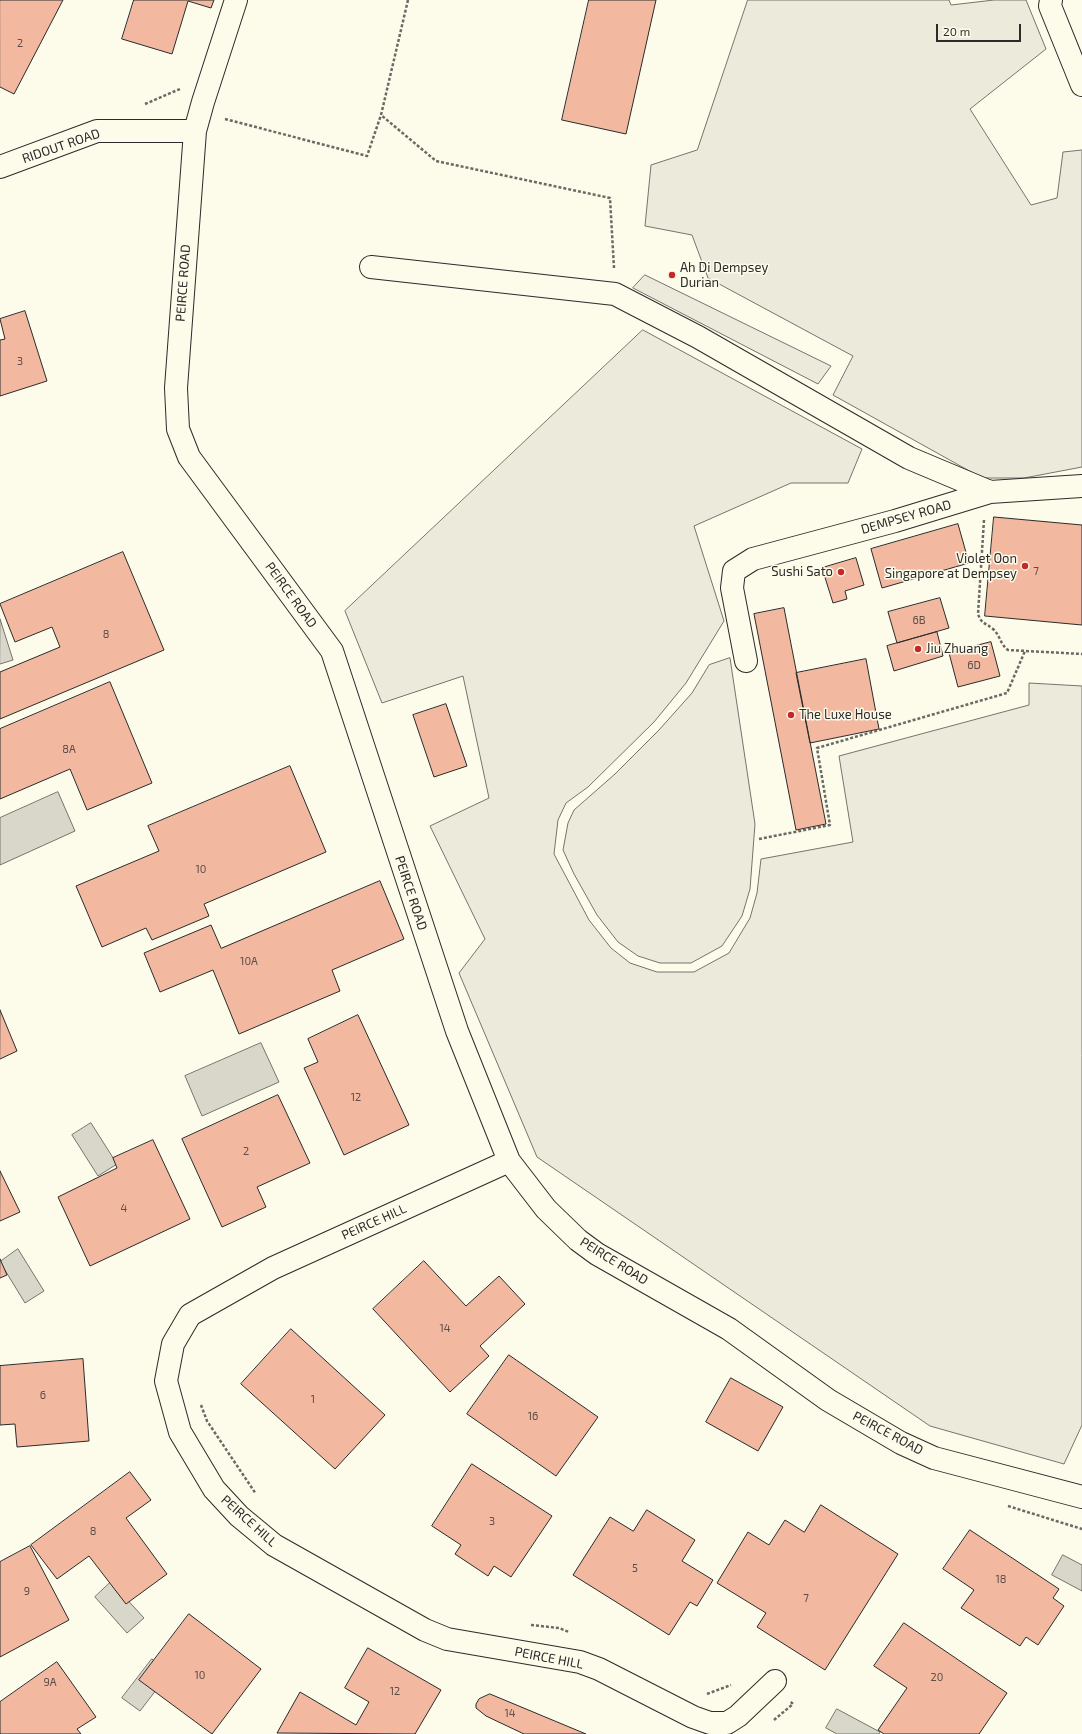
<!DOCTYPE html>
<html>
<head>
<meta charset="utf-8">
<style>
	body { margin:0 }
	#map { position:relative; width:1082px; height:1734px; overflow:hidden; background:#fdfbea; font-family:"Exo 2",sans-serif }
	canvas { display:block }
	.scale { position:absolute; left:936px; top:24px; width:85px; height:18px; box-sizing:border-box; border:2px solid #2b2b2b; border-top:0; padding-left:5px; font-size:12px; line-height:14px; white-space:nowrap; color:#2b2b2b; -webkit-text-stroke:3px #fdfbea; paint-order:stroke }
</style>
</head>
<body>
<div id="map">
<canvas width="1082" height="1734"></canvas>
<div class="scale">20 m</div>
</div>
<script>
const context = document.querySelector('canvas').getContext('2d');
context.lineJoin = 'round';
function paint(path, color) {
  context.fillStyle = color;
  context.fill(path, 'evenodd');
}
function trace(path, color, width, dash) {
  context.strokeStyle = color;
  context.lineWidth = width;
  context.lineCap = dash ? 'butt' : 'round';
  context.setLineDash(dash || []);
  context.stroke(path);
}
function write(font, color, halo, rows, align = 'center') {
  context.font = font + ' "Exo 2",sans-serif';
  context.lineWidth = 3;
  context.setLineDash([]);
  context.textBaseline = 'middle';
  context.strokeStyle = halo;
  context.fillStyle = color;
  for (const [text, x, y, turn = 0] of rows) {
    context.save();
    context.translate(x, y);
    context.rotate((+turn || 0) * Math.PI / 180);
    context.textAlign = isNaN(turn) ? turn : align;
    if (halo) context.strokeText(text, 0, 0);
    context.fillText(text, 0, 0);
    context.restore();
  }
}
const green = new Path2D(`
	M 748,0 L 949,0 L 951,5 L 994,0 L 1026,0 L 1046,49 L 970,109 L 1031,205 L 1057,198 L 1063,152 L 1082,150 L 1082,467 L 1024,478 L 982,478 L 833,395 L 853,356 L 708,278 L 692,235 L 645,226 L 651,165 L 697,150 Z
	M 643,330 L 862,449 L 848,483 L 791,483 L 694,526 L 724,621 L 686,683 L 654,722 L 588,787 L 566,803 L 558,820 L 554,854 L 589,920 L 611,948 L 630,963 L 657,972 L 694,972 L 729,953 L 750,918 L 757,893 L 761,859 L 853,842 L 839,756 L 1029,705 L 1029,683 L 1082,686 L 1082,1425 L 1064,1464 L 930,1426 L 537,1157 L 459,973 L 485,939 L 430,826 L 489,798 L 463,676 L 382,703 L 345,611 Z`);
paint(green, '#ecebdb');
trace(green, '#74746e', 1);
const parking = new Path2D(`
	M 645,275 L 831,366 L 818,384 L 633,288 Z
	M 730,658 L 755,824 L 750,889 L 742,916 L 722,946 L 691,963 L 660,963 L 638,956 L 618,942 L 597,915 L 574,874 L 563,850 L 568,823 L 574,810 L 615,774 L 659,730 L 692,693 L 709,665 Z`);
paint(parking, '#eceadb');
trace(parking, '#74746e', 1);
const water = new Path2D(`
	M 0,619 L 13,660 L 0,664 Z
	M 58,792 L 75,831 L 0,865 L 0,818 Z
	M 261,1043 L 279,1082 L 202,1116 L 185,1076 Z
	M 91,1123 L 117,1164 L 98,1176 L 72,1135 Z
	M 18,1249 L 44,1291 L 25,1303 L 0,1262 Z
	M 1063,1555 L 1082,1565 L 1082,1591 L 1052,1575 Z
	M 111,1582 L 144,1618 L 127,1633 L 95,1597 Z
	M 152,1659 L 170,1672 L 140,1711 L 122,1698 Z
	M 837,1709 L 880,1732 L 879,1734 L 837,1734 L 826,1728 Z`);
paint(water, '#d8d7c9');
trace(water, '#74746e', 1);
const building = new Path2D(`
	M 0,0 L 63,0 L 14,94 L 0,87 Z
	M 134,0 L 214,0 L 211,8 L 188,1 L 172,54 L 122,39 Z
	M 589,0 L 656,0 L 626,134 L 562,120 Z
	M 25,311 L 47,381 L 0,396 L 0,340 L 5,339 L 0,319 Z
	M 994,517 L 1082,525 L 1082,625 L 985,616 Z
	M 958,524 L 969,563 L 882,588 L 871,549 Z
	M 123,552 L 164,650 L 0,719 L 0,672 L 60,647 L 52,627 L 15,642 L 0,604 Z
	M 856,558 L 864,585 L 845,591 L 847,599 L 833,603 L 822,568 Z
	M 940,598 L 949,628 L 897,643 L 888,612 Z
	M 784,608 L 826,824 L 796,830 L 754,614 Z
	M 937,632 L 943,656 L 894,671 L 887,646 Z
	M 991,642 L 1000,676 L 958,687 L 949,653 Z
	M 866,659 L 879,729 L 810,743 L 796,673 Z
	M 110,682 L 152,783 L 87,810 L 70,769 L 0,799 L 0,729 Z
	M 446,704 L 467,766 L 434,777 L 413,715 Z
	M 290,766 L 326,852 L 204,904 L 209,916 L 152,940 L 146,928 L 102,947 L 76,886 L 159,851 L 148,826 Z
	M 380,881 L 404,939 L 332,970 L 340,991 L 239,1034 L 213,970 L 160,992 L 144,953 L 211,925 L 221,948 Z
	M 0,1010 L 17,1051 L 0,1059 Z
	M 358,1015 L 409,1125 L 344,1155 L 304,1068 L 318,1062 L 308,1039 Z
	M 278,1095 L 310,1163 L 257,1187 L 266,1207 L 222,1227 L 182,1139 Z
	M 153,1140 L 190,1219 L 90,1266 L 58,1197 L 117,1168 L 113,1158 Z
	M 0,1171 L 20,1212 L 0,1221 Z
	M 0,1259 L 7,1275 L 0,1278 Z
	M 424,1261 L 466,1306 L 499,1276 L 525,1304 L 480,1346 L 489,1356 L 450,1392 L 373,1309 Z
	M 291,1329 L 385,1415 L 335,1469 L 241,1384 Z
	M 509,1355 L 598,1417 L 556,1476 L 467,1414 Z
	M 83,1359 L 89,1441 L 17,1447 L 15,1424 L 0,1425 L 0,1366 Z
	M 731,1378 L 783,1407 L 758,1451 L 706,1422 Z
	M 472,1464 L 552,1516 L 511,1577 L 494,1566 L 488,1576 L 455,1554 L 461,1545 L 432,1526 Z
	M 130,1472 L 151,1500 L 126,1518 L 167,1574 L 126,1604 L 89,1556 L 57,1579 L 31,1545 Z
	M 821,1505 L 898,1554 L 825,1670 L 757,1627 L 766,1613 L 717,1583 L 748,1532 L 769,1545 L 785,1520 L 804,1532 Z
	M 647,1510 L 695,1540 L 682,1561 L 713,1580 L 697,1606 L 690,1602 L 669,1635 L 573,1575 L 610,1517 L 633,1531 Z
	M 970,1530 L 1059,1589 L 1053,1598 L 1064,1606 L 1038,1645 L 1026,1637 L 1020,1646 L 961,1608 L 974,1590 L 943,1569 Z
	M 30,1546 L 69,1620 L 0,1657 L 0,1562 Z
	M 189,1614 L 261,1669 L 212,1734 L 139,1680 Z
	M 904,1623 L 1007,1693 L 979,1734 L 884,1734 L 878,1730 L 907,1688 L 874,1666 Z
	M 368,1648 L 441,1690 L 415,1734 L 277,1733 L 300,1692 L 356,1725 L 369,1702 L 345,1688 Z
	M 57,1662 L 96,1717 L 77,1729 L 81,1734 L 0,1734 L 0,1702 Z
	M 490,1694 L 586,1734 L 524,1734 L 486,1716 L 476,1708 L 476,1704 L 479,1699 Z`);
paint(building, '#f2b8a0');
trace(building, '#2b2b2b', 1);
const minor = new Path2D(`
	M 236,0 L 203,102 L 195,131 L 176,388 L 178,429 L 189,457 L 332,651 L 457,1031 L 509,1161 L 546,1209 L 578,1240 L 597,1254 L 729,1329 L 828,1400 L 901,1443 L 934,1458 L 1082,1497
	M 1051,0 L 1050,6 L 1082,85
	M 0,167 L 97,131 L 195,131
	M 371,267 L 615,294 L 698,337 L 909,458 L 990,492
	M 746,661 L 732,588 L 734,571 L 753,559 L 895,521 L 990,492 L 1082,486
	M 509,1161 L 273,1268 L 190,1315 L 173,1344 L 166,1381 L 180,1432 L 214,1489 L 239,1516 L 274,1545 L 425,1630 L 447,1639 L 580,1662 L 599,1669 L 693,1717 L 710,1723 L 727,1723 L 738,1716 L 775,1681`);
trace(minor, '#2b2b2b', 24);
trace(new Path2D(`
	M 408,0 L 381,115 L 436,161 L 610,198 L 614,268
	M 145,104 L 180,89
	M 225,119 L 367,156 L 381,115
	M 984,520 L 978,614 C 982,625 985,622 993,629 C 1000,635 1000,644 1008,650 L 1082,654
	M 759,839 L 830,825 L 817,748 L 1007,693 L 1025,651
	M 201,1405 L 207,1421 L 256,1494
	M 1008,1506 L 1082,1529
	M 531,1625 L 559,1628 L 569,1632
	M 707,1694 L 731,1685
	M 774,1720 L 793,1704 L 790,1701`), '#6a6964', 2.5, [3, 2]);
trace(minor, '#fdfbea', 22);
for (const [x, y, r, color] of [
	[672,275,4,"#c62828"],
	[1025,566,4,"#c62828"],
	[841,572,4,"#c62828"],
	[918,649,4,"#c62828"],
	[791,715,4,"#c62828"]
]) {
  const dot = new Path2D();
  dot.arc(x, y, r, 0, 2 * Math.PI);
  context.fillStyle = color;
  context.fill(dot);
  trace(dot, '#fdfbea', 1.5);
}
write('11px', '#5d4e48', null, [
	["2",20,43],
	["3",20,361],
	["7",1036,571],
	["6B",919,620],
	["8",106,634],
	["6D",974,665],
	["8A",69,749],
	["10",201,869],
	["10A",249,961],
	["12",356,1097],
	["2",246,1151],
	["4",124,1208],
	["14",445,1328],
	["6",43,1395],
	["1",313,1399],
	["16",533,1416],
	["3",492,1521],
	["8",93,1531],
	["5",635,1568],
	["18",1001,1579],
	["9",27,1591],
	["7",806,1598],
	["10",200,1675],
	["20",937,1677],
	["9A",50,1682],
	["12",395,1691],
	["14",510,1713]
]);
write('13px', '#2b2b2b', '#fdfbea', [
	["RIDOUT ROAD",61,146,-19],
	["PEIRCE ROAD",183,283,-86],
	["DEMPSEY ROAD",906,517,-16],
	["PEIRCE ROAD",291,595,54],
	["PEIRCE ROAD",411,893,72],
	["PEIRCE HILL",374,1222,-24],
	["PEIRCE ROAD",614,1261,32],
	["PEIRCE ROAD",888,1433,28],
	["PEIRCE HILL",249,1521,42],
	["PEIRCE HILL",549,1658,11]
]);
write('13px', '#2b2b2b', '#fdfbea', [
	["Ah Di Dempsey",680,268],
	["Durian",680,283],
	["Violet Oon",1017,559,"right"],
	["Singapore at Dempsey",1017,574,"right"],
	["Sushi Sato",833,572,"right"],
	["Jiu Zhuang",926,649],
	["The Luxe House",799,715]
], 'left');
</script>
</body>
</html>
